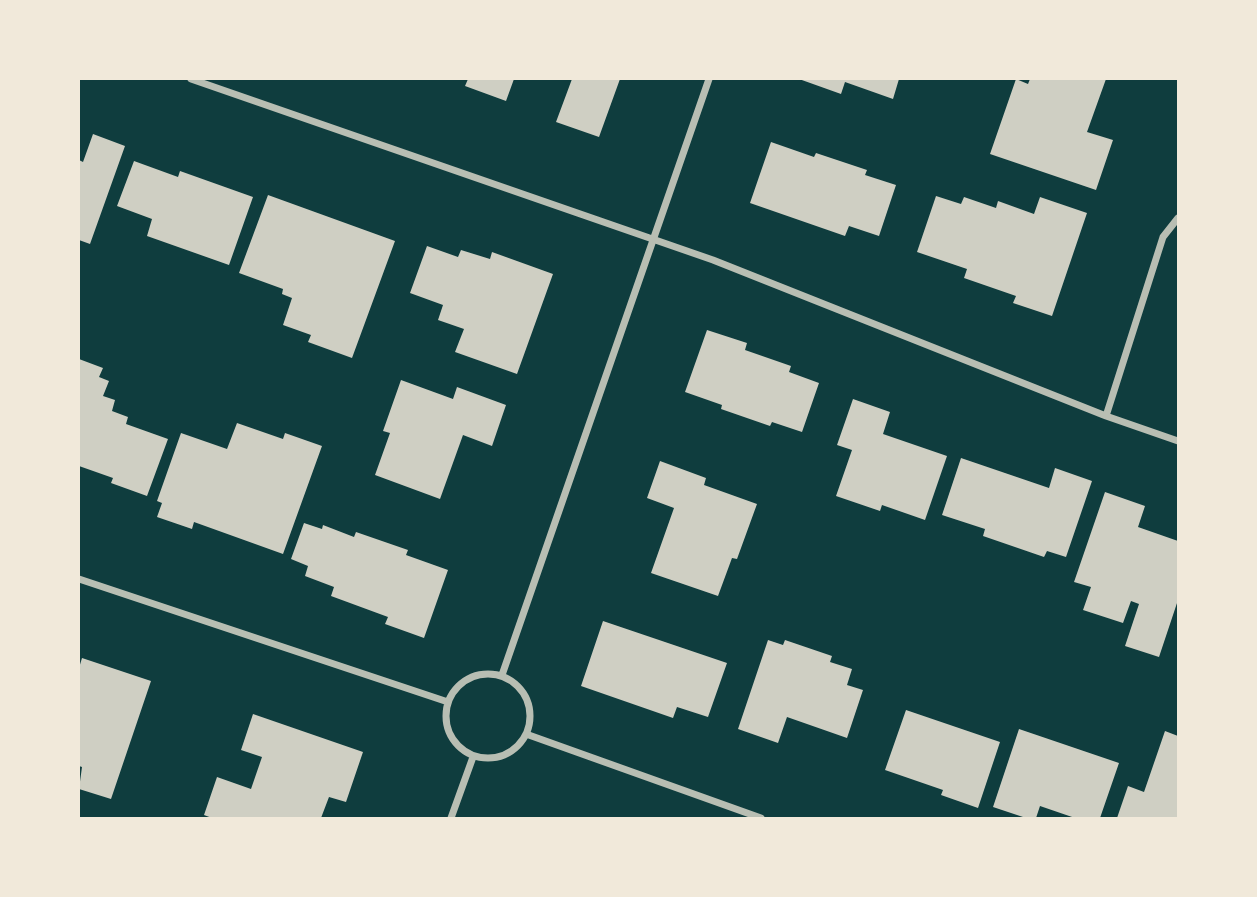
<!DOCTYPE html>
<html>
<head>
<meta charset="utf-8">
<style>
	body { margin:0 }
	#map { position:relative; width:1257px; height:897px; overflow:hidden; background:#0f3d3e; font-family:Commissioner,sans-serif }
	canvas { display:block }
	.frame { position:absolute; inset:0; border:80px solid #f1e9da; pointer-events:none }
</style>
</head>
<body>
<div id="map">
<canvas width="1257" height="897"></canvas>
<div class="frame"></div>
</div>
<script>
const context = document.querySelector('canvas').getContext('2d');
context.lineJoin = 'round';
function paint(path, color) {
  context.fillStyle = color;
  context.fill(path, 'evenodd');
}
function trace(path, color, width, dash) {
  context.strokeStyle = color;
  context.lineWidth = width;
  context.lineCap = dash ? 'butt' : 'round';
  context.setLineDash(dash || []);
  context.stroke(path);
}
paint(new Path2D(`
	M 468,79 L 514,79 L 506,101 L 465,86 Z
	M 572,79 L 620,79 L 599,137 L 556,122 Z
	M 799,79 L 899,79 L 893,99 L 845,82 L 841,94 Z
	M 1016,79 L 1028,84 L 1030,79 L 1106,79 L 1087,132 L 1113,140 L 1096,190 L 990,154 Z
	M 93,134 L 125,146 L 90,244 L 79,240 L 79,160 L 83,162 Z
	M 771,142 L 814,157 L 816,153 L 867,170 L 865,175 L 896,185 L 879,236 L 849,226 L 845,236 L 750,203 Z
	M 134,161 L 178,177 L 180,171 L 253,197 L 229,265 L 147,236 L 152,219 L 117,206 Z
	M 268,195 L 395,241 L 352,358 L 308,342 L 311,335 L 283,325 L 292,298 L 282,294 L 283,289 L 239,273 Z
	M 936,196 L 961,204 L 964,197 L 996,208 L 998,201 L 1034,214 L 1040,197 L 1087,213 L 1052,316 L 1013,303 L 1016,296 L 964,278 L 967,269 L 917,252 Z
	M 427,246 L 458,257 L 461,250 L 490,259 L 492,252 L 553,274 L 517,374 L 455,352 L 464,329 L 438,320 L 443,305 L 410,293 Z
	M 707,330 L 747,343 L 745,350 L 791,366 L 789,372 L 819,383 L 802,432 L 772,422 L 770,426 L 721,409 L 722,405 L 685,392 Z
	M 79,359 L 103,368 L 99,377 L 109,381 L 103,396 L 115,400 L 112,411 L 128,417 L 126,424 L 168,439 L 147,496 L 111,483 L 113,478 L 79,466 Z
	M 401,380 L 453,399 L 457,387 L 506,405 L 492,446 L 463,435 L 440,499 L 375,475 L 390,433 L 383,431 Z
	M 853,399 L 890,412 L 883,434 L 947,456 L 925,520 L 882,505 L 880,511 L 836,496 L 852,450 L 837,445 Z
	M 237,423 L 283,439 L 285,433 L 322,446 L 283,554 L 194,522 L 192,529 L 157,517 L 162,503 L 157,501 L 181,433 L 227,449 Z
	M 961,458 L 1049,488 L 1055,468 L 1092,481 L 1066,557 L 1047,551 L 1044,557 L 983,536 L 985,529 L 942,515 Z
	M 660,461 L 706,478 L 704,485 L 757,504 L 737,559 L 732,558 L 718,596 L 651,573 L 674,508 L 647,498 Z
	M 1105,492 L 1145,506 L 1138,527 L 1178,541 L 1178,600 L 1159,657 L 1125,646 L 1139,604 L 1131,601 L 1123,623 L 1083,610 L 1091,587 L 1074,582 Z
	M 304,523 L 322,529 L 323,525 L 354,537 L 356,532 L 408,550 L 406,555 L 448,570 L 424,638 L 385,624 L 388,617 L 331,596 L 334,587 L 305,576 L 308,566 L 291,559 Z
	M 603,621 L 727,663 L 708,717 L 677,707 L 673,718 L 581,686 Z
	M 768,640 L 783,645 L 785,640 L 832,656 L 830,662 L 852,669 L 847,685 L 863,690 L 847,738 L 787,717 L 778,743 L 738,729 Z
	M 82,658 L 151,681 L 111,799 L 79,789 L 82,767 L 79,766 L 79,668 Z
	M 906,710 L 1000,742 L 978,808 L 941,795 L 943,790 L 885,770 Z
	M 253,714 L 363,752 L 346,802 L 329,797 L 321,818 L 212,818 L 204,815 L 217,777 L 251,789 L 262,757 L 241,750 Z
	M 1019,729 L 1119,763 L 1100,818 L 1075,818 L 1040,806 L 1036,818 L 1026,818 L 993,807 Z
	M 1165,731 L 1178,736 L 1178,818 L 1117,818 L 1128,786 L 1144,792 Z`), '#cfcfc3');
trace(new Path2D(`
	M 191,79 L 713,260 L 1106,416 L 1178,441
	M 1106,416 L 1163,237 L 1178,218
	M 79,579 L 448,702
	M446 716a42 42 0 1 1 84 0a42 42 0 1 1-84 0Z
	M 502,675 L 709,79
	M 526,734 L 761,818
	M 451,818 L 473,757`), '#b8beb3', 7);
</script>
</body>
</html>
